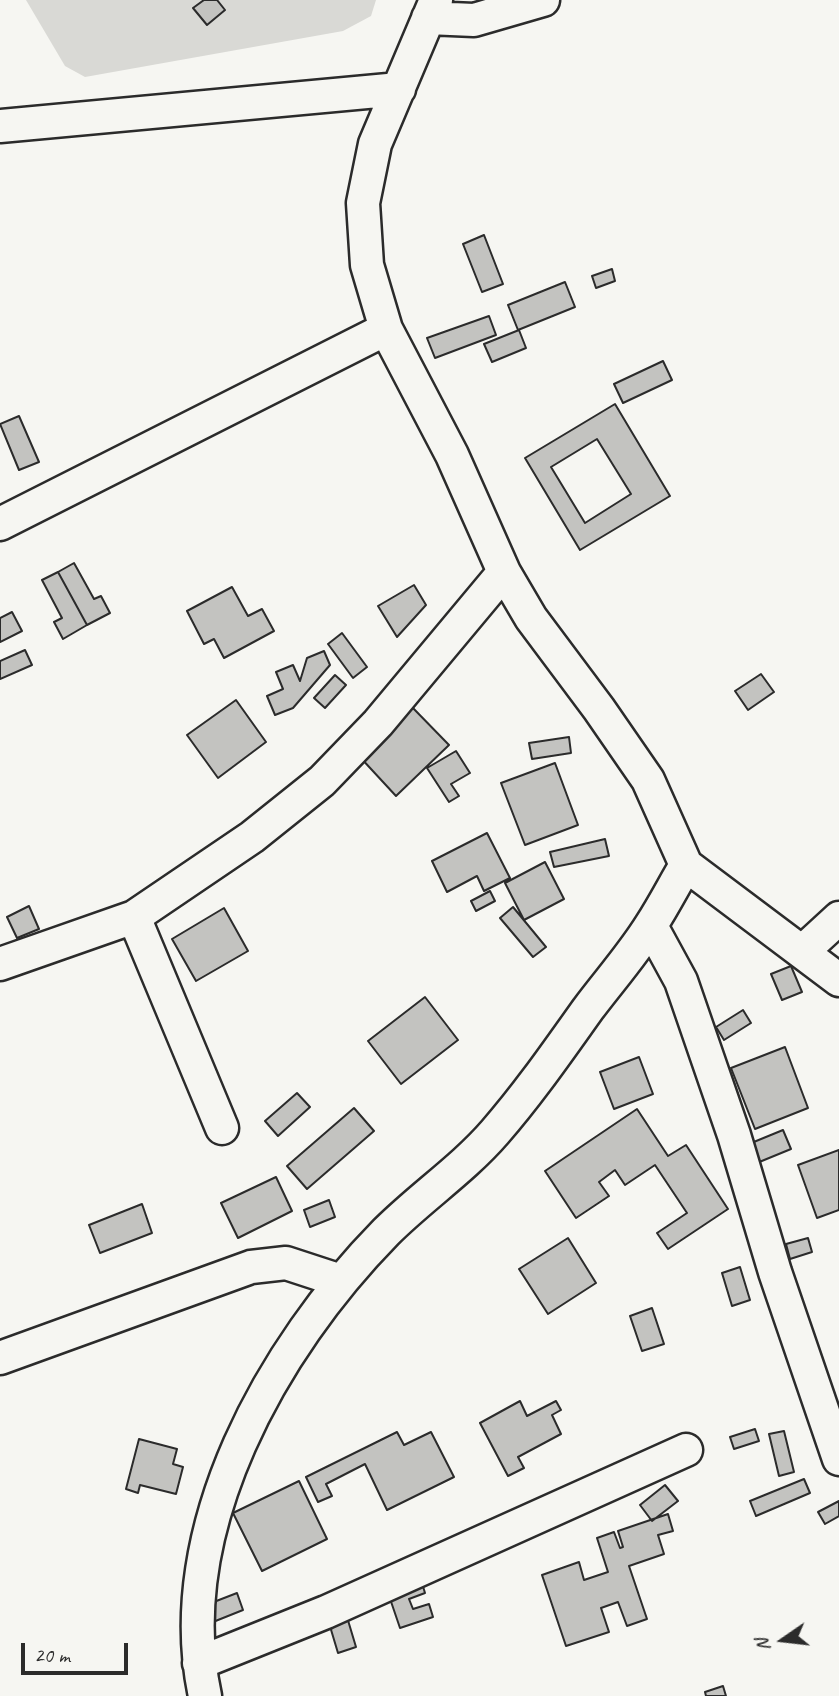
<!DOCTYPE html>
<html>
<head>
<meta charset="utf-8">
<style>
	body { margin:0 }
	#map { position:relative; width:839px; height:1696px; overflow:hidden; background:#f6f6f2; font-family:Caveat,sans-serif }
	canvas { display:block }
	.north { position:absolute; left:748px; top:1605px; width:70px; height:70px; -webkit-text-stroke:5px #f6f6f2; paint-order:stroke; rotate:256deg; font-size:19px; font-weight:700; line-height:28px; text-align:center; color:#2b2b2b }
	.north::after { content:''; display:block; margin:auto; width:24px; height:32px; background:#2b2b2b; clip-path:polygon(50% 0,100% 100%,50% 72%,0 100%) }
	.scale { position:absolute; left:21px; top:1643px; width:107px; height:32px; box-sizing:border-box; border:4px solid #2b2b2b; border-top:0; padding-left:9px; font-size:21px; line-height:24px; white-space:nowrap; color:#2b2b2b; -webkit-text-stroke:5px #f6f6f2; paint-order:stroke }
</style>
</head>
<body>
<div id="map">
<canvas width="839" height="1696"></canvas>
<div class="north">N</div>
<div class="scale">20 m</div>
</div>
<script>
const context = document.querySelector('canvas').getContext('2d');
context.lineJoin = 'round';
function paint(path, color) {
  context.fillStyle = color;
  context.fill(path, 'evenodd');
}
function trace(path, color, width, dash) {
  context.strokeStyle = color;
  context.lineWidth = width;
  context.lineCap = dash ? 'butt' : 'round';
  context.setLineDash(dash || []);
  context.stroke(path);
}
paint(new Path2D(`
	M 26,0 L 376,0 L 371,16 L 343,31 L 85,77 L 65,66 Z`), '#d9d9d5');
const building = new Path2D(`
	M 204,0 L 217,0 L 225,10 L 207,25 L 193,8 Z
	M 484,235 L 503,284 L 482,292 L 463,244 Z
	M 612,269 L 615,281 L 596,288 L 592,276 Z
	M 565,282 L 575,307 L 518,330 L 508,305 Z
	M 489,316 L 496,335 L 435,358 L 427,338 Z
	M 519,330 L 526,348 L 492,362 L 484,344 Z
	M 663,361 L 672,380 L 623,403 L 614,384 Z
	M 615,404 L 670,496 L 580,550 L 525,458 ZM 597,439 L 631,494 L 585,523 L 551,467 Z
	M 19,416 L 39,462 L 19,470 L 0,424 Z
	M 74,563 L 94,599 L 101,596 L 110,613 L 87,625 L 58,572 Z
	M 58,572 L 87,625 L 63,639 L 54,622 L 62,618 L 42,580 Z
	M 414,585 L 426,605 L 397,637 L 378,606 Z
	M 232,587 L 248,616 L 262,609 L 274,631 L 224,658 L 214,639 L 204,644 L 187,611 Z
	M 12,612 L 22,631 L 0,642 L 0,618 Z
	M 342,633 L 367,667 L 353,678 L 328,644 Z
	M 25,650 L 32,665 L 0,679 L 0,661 Z
	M 324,651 L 330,665 L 293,708 L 275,715 L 267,696 L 283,689 L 276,672 L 293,665 L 300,681 L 307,658 Z
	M 761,674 L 774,692 L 748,710 L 735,691 Z
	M 335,675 L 346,685 L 325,708 L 314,698 Z
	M 236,700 L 266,742 L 218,778 L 187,735 Z
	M 411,706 L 449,745 L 396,796 L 359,756 Z
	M 569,737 L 571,753 L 532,759 L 529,743 Z
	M 456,751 L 470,773 L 451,784 L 459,796 L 449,802 L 427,768 Z
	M 555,763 L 578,825 L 525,845 L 501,783 Z
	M 487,833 L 510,878 L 484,891 L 477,876 L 447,892 L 432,861 Z
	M 605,839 L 609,856 L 554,867 L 550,852 Z
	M 545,862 L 564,899 L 524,920 L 505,883 Z
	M 490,891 L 495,901 L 476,911 L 471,901 Z
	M 29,906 L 39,929 L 17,938 L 7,917 Z
	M 513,907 L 546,947 L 533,957 L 500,918 Z
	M 224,908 L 248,951 L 196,981 L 172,939 Z
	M 791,966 L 802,992 L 782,1000 L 771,974 Z
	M 425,997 L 458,1040 L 401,1084 L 368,1041 Z
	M 743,1010 L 751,1023 L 724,1040 L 716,1027 Z
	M 785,1047 L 808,1108 L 755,1129 L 731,1068 Z
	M 639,1057 L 653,1094 L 614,1109 L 600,1072 Z
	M 297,1093 L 310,1107 L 278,1136 L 265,1121 Z
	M 354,1108 L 374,1131 L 307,1189 L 287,1166 Z
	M 637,1109 L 668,1156 L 686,1145 L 728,1209 L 668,1249 L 657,1233 L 687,1213 L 655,1165 L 625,1185 L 615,1170 L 599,1182 L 609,1196 L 576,1218 L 545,1171 Z
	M 783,1130 L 791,1149 L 752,1165 L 744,1146 Z
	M 839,1150 L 839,1210 L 817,1218 L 798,1165 Z
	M 276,1177 L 292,1211 L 238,1238 L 221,1203 Z
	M 329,1200 L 335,1217 L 310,1227 L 304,1210 Z
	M 142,1204 L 152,1233 L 100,1253 L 89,1225 Z
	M 568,1238 L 596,1283 L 548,1314 L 519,1269 Z
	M 808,1238 L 812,1252 L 790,1259 L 786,1244 Z
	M 740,1267 L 750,1300 L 732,1306 L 722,1273 Z
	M 652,1308 L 664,1344 L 642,1351 L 630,1316 Z
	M 520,1401 L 527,1416 L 556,1401 L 561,1410 L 552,1415 L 561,1434 L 518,1457 L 524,1468 L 508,1476 L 480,1423 Z
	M 755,1429 L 759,1441 L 734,1449 L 730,1437 Z
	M 784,1431 L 794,1472 L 779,1476 L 769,1434 Z
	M 397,1432 L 404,1445 L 431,1432 L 454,1477 L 387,1510 L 365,1464 L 326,1484 L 332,1496 L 318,1502 L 306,1477 Z
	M 139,1439 L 177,1449 L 173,1464 L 183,1467 L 176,1494 L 140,1485 L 138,1493 L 126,1489 Z
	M 804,1479 L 810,1493 L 756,1516 L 750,1501 Z
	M 299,1481 L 327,1539 L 262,1571 L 233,1513 Z
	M 665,1485 L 678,1501 L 652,1521 L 640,1505 Z
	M 839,1501 L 839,1516 L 825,1524 L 818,1512 Z
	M 668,1514 L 673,1531 L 658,1535 L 664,1554 L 629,1566 L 647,1619 L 627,1626 L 618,1602 L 601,1608 L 609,1632 L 566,1646 L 542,1575 L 579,1562 L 584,1580 L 608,1572 L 597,1538 L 614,1532 L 620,1548 L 623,1547 L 618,1531 Z
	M 418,1570 L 425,1593 L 409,1599 L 413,1609 L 429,1604 L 433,1617 L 400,1628 L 384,1581 Z
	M 237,1593 L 243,1610 L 213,1622 L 206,1605 Z
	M 347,1617 L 356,1647 L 338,1653 L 329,1623 Z
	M 723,1686 L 726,1696 L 706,1696 L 705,1692 Z`);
paint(building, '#c3c3c0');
trace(building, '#2b2b2b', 2);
const minor = new Path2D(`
	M 436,0 L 375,144 L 363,203 L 367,265 L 386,329 L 452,455 L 504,572 L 531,618 L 599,709 L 648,780 L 686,865 L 839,980
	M 428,18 L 474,20 L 543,0
	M 0,126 L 399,89
	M 0,524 L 386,329
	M 134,917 L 222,1128
	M 651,926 L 681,981 L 734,1135 L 775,1272 L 839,1459
	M 802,952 L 839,918
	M 0,964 L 134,917 L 252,837 L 322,781 L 378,723 L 504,572
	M 0,1358 L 251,1267 L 286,1263 L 341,1281
	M 199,1663 L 326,1612 L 686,1450
	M 205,1696 C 169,1529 273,1347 386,1232 C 421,1197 463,1169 495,1132 C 529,1093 558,1051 588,1009 C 609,981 633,954 651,925 C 664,905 674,885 686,865`);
trace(minor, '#2b2b2b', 37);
trace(minor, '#f6f6f2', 32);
</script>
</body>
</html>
